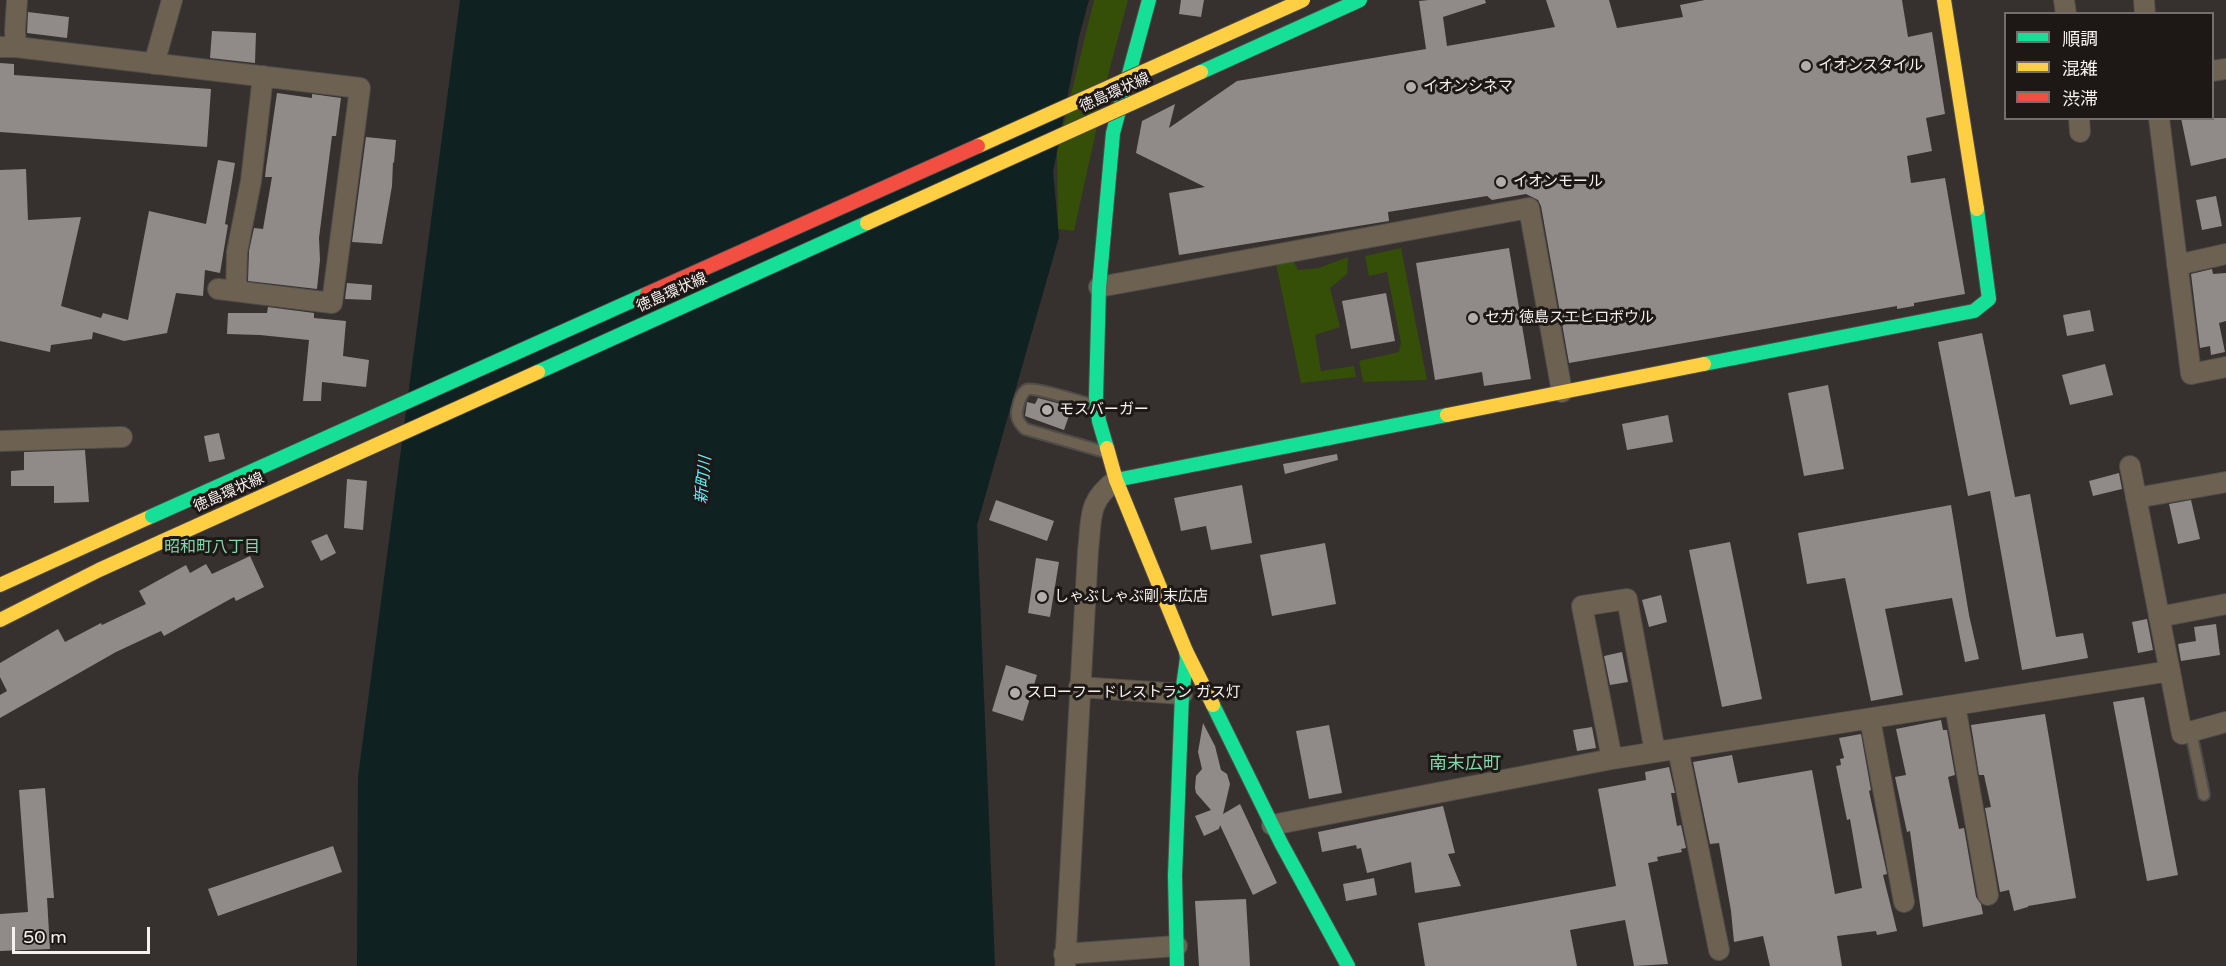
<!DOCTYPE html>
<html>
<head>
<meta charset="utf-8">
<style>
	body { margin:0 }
	#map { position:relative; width:2226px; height:966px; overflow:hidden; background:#36302e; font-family:"Varela Round","Noto Sans JP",sans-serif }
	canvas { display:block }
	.legend { position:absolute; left:2004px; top:12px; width:210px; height:108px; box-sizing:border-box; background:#1d1816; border:2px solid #746e6c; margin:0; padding:8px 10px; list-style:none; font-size:18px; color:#f7f0ee }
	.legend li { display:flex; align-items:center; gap:12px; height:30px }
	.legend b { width:30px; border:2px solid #746e6c }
	.scale { position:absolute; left:12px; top:927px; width:138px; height:27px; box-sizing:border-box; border:3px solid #f7f0ee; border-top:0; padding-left:8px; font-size:18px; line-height:21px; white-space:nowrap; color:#f7f0ee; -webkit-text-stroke:4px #1d1816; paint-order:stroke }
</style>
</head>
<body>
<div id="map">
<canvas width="2226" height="966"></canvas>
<ul class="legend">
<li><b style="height:8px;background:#16e098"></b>順調</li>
<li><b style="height:8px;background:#ffcf43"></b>混雑</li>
<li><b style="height:8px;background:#f24e42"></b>渋滞</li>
</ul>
<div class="scale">50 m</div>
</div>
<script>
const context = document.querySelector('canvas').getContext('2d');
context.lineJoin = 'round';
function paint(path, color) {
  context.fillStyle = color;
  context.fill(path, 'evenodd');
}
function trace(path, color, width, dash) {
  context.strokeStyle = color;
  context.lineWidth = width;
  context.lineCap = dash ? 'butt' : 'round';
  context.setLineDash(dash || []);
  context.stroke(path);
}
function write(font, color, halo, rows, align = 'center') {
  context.font = font + ' "Varela Round","Noto Sans JP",sans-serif';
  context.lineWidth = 6;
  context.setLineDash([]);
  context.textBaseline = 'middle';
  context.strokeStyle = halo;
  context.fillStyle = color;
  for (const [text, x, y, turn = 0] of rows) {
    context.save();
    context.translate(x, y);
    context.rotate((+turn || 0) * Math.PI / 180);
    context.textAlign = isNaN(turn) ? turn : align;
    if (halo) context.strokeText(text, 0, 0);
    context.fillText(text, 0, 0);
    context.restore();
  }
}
paint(new Path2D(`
	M 1094,0 L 1128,0 L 1110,68 L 1074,231 L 1058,229 L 1057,152 Z
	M 1401,248 L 1427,380 L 1363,382 L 1359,361 L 1399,352 L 1401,343 L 1387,272 L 1369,276 L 1365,256 Z
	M 1348,257 L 1347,274 L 1330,288 L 1340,327 L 1315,335 L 1321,371 L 1354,366 L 1356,377 L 1301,383 L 1276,264 L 1293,260 L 1298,270 L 1319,268 Z`), '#354e08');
paint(new Path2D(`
	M 460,0 L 1089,0 L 1079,37 L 1053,172 L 1059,237 L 977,525 L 995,966 L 357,966 L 358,777 Z`), '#0f2121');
paint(new Path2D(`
	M 1181,0 L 1204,0 L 1201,17 L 1179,14 Z
	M 1429,0 L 1485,0 L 1486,3 L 1443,17 L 1447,46 L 1555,27 L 1546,0 L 1609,0 L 1617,28 L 1683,17 L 1680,5 L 1705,0 L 1902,0 L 1908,37 L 1932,32 L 1945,114 L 1926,118 L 1932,151 L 1907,156 L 1911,183 L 1945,178 L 1965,294 L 1914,303 L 1914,306 L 1897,309 L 1897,306 L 1569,363 L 1541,206 L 1538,200 L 1526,194 L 1492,200 L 1487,196 L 1388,212 L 1389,221 L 1179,255 L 1169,193 L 1205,187 L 1136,153 L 1142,121 L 1175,104 L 1169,128 L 1237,81 L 1426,49 L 1419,1 Z
	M 28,12 L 69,17 L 67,38 L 27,33 Z
	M 212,31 L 256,33 L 255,63 L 210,58 Z
	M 0,63 L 14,64 L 14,75 L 211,89 L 207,147 L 0,132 Z
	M 277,93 L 312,98 L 312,94 L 341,98 L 336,136 L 332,136 L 319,238 L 320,260 L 317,289 L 248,281 L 249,251 L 254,228 L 263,229 L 272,177 L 265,177 L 266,168 Z
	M 2181,118 L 2226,118 L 2226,158 L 2191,166 Z
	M 366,137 L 396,140 L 394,163 L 393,162 L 392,186 L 382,244 L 352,242 Z
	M 218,160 L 235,163 L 225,224 L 228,225 L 220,273 L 205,270 L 203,296 L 176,293 L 167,333 L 124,341 L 93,332 L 92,339 L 51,345 L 50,352 L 0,341 L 0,170 L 26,169 L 28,220 L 81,217 L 61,306 L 101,318 L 103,313 L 128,320 L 149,211 L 206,224 Z
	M 2216,196 L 2222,226 L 2202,230 L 2196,200 Z
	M 1509,248 L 1531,379 L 1484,386 L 1482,372 L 1435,380 L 1416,263 Z
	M 2212,269 L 2213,274 L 2226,273 L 2226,321 L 2219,323 L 2225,352 L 2211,355 L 2210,346 L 2200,348 L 2191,274 Z
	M 347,283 L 372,285 L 371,300 L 345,299 Z
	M 1386,293 L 1395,341 L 1351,349 L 1342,301 Z
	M 268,307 L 314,313 L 314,318 L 346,321 L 343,356 L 369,360 L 366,387 L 322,382 L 321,401 L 303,401 L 309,340 L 260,335 L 227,334 L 228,313 L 267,313 Z
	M 2090,310 L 2094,331 L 2067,336 L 2063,315 Z
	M 1982,333 L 2015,497 L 2030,494 L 2056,637 L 2083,633 L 2088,658 L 2022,670 L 1990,491 L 1968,496 L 1938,342 Z
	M 2105,364 L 2113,395 L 2070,405 L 2062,375 Z
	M 1828,385 L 1844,469 L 1804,476 L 1788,393 Z
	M 1038,398 L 1072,407 L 1064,430 L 1025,416 L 1027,402 L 1035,404 Z
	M 1668,415 L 1673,442 L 1627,450 L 1622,424 Z
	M 219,433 L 225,459 L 209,462 L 204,436 Z
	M 85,450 L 89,502 L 54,503 L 54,486 L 11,486 L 11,471 L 24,470 L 24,452 Z
	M 1337,454 L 1338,460 L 1285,474 L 1283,464 Z
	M 2119,473 L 2122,489 L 2093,496 L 2089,481 Z
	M 347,479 L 367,481 L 363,530 L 344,528 Z
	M 1242,485 L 1252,543 L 1211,550 L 1206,526 L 1181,531 L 1174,498 Z
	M 996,500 L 1054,521 L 1047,541 L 989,520 Z
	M 2191,500 L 2200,539 L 2178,544 L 2169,504 Z
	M 1951,505 L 1969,615 L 1979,659 L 1965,662 L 1952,598 L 1885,609 L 1903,695 L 1871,701 L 1845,578 L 1807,584 L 1798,533 Z
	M 327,534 L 336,553 L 321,561 L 311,541 Z
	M 1730,542 L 1762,699 L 1722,707 L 1689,550 Z
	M 1325,543 L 1336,604 L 1272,616 L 1260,555 Z
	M 250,556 L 264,587 L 236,601 L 234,597 L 164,636 L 161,631 L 116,652 L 0,718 L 0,695 L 7,691 L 0,677 L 0,663 L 58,629 L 65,642 L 101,623 L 102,625 L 146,604 L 139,591 L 186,565 L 190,573 L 206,564 L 212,574 Z
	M 1036,558 L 1059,562 L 1050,617 L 1028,613 Z
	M 1661,595 L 1667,622 L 1649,627 L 1642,600 Z
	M 2147,619 L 2153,650 L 2138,653 L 2132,622 Z
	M 2216,624 L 2220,655 L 2181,661 L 2178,644 L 2196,641 L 2194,627 Z
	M 1622,652 L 1628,682 L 1610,685 L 1604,656 Z
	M 1006,665 L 1037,675 L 1023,721 L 992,711 Z
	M 2144,697 L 2178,875 L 2147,881 L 2113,702 Z
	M 2045,714 L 2076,898 L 2028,906 L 2028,907 L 2014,911 L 2009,890 L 2000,892 L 1985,808 L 1991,807 L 1984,775 L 1979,775 L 1971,725 Z
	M 1941,720 L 1943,730 L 1947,730 L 1955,775 L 1948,777 L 1953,801 L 1959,829 L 1964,828 L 1976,897 L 1981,904 L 1983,914 L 1923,927 L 1910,831 L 1907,832 L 1895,777 L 1906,775 L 1896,729 Z
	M 1203,723 L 1215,746 L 1221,770 L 1227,774 L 1230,784 L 1223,814 L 1240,804 L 1277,883 L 1253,895 L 1220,825 L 1219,829 L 1204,836 L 1195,816 L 1211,810 L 1196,793 L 1195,788 L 1196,776 L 1202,769 L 1198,752 Z
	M 1329,725 L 1342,793 L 1309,799 L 1296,731 Z
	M 1592,727 L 1596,748 L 1577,751 L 1573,730 Z
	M 1861,734 L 1871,790 L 1869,791 L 1887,874 L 1883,875 L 1897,931 L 1877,935 L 1876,931 L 1837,936 L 1842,966 L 1770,966 L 1763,936 L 1734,942 L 1731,911 L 1719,843 L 1710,844 L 1693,762 L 1732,755 L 1738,783 L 1812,770 L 1835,894 L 1862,888 L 1850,819 L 1847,820 L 1836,766 L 1841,765 L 1840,759 L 1844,758 L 1839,738 Z
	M 1669,767 L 1675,793 L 1671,793 L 1677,826 L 1681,825 L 1686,848 L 1681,849 L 1682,852 L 1657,857 L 1658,861 L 1648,863 L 1668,964 L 1634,966 L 1625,920 L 1570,930 L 1577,966 L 1425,966 L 1418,923 L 1616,886 L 1598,789 L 1646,780 L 1645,772 Z
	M 45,788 L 54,898 L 47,898 L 50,949 L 0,951 L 0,914 L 28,912 L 19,790 Z
	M 1443,806 L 1455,853 L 1448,854 L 1461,886 L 1415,893 L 1411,862 L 1367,873 L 1361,848 L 1357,849 L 1356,845 L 1322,852 L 1318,832 Z
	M 333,846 L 342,872 L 218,916 L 208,889 Z
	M 1374,878 L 1377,895 L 1346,901 L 1343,884 Z
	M 1246,899 L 1250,966 L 1199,966 L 1195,901 Z`), '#908b88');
const lane = new Path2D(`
	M 1096,406 C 1085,403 1033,386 1026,390 C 1021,394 1019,402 1018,407 C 1015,416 1018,422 1025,429 L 1105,452
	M 2191,732 L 2204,795`);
const street = new Path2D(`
	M 2064,0 L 2066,14
	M 2144,0 L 2145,14
	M 0,47 L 16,47 L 360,88 L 332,303 L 218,289
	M 16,47 L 15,31 L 17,0
	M 154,64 L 172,0
	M 2212,71 L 2226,69
	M 2079,118 L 2080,132
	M 2159,118 L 2191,374 L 2226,367
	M 2177,265 L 2226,254
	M 1099,287 L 1529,208 L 1562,392
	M 236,291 L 237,252 L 251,181 L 263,76
	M 0,441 L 122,437
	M 2130,466 L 2182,734 L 2226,722
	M 2136,498 L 2226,482
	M 2159,617 L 2226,604
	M 1079,687 L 1182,694
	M 1955,705 L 1988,895
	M 1870,719 L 1904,902
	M 1678,749 L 1719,950
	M 1612,759 L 1582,606 L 1627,599 L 1655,752
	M 1272,825 L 1612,759 L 2170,671
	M 1064,954 L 1177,946
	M 1065,966 L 1088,551 C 1092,517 1087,502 1116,480`);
const fast = new Path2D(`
	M 1704,364 L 1974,311 L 1989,299 L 1977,209
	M 1107,448 L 1099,421 L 1096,397 L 1099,287 L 1113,133 L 1149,0
	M 1116,480 L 1447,415
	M 1213,705 L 1281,843 L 1348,966
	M 1177,966 L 1175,876 L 1182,694 L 1187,658 L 1186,651`);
const slow = new Path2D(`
	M 1944,0 L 1977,209
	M 1447,415 L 1704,364
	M 1107,448 L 1116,480 L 1186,651 L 1213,705
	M 0,585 L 152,516
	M 0,620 L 99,570 L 163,541`);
trace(lane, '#504c4a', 14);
trace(street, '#504c4a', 22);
trace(fast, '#504c4a', 16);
trace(slow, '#504c4a', 16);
trace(lane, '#6d6251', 10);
trace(street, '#6d6251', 20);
trace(fast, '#16e098', 14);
trace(slow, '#ffcf43', 14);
const fastBridge = new Path2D(`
	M 1201,72 L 1360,0
	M 538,372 L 867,223
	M 152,516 L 647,294`);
const slowBridge = new Path2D(`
	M 978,146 L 1303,0
	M 867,223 L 1201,72
	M 163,541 L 538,372`);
const jamBridge = new Path2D(`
	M 647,294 L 978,146`);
trace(fastBridge, '#504c4a', 16, []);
trace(slowBridge, '#504c4a', 16, []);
trace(jamBridge, '#504c4a', 16, []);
trace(fastBridge, '#16e098', 14);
trace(slowBridge, '#ffcf43', 14);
trace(jamBridge, '#f24e42', 14);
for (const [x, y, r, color] of [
	[1806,66,6,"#b3adab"],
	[1411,87,6,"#b3adab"],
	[1501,182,6,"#b3adab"],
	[1473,318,6,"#b3adab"],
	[1047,410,6,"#b3adab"],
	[1042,597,6,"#b3adab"],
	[1015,693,6,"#b3adab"]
]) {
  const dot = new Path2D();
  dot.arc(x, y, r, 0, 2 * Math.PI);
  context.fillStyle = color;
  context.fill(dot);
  trace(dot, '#1d1816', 2);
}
write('15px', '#f7f0ee', '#1d1816', [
	["イオンスタイル",1818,66],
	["イオンシネマ",1423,87],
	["イオンモール",1513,182],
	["セガ 徳島スエヒロボウル",1485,318],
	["モスバーガー",1059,410],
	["しゃぶしゃぶ剛 末広店",1054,597],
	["スローフードレストラン ガス灯",1027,693]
], 'left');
write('15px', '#f7f0ee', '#1d1816', [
	["徳島環状線",1115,93,-24],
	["徳島環状線",672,293,-24],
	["徳島環状線",229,493,-24]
]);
write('italic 16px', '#5ff5fe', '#1d1816', [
	["新町川",704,480,-85]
]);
write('16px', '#85d5ab', '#1d1816', [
	["昭和町八丁目",212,548]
]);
write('18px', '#85d5ab', '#1d1816', [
	["南末広町",1465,764]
]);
</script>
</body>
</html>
